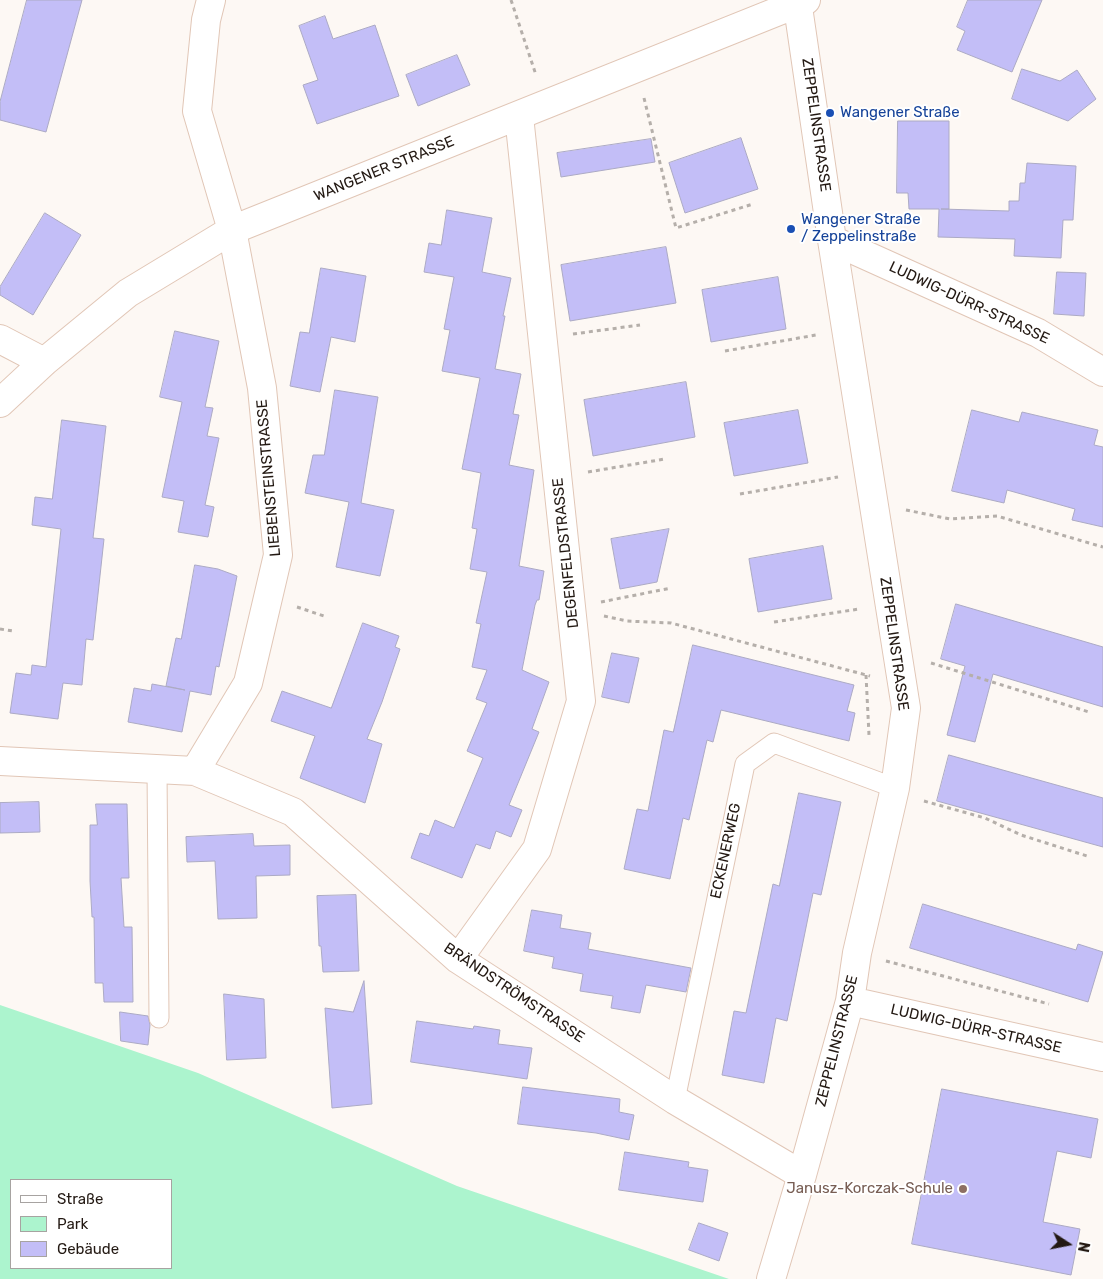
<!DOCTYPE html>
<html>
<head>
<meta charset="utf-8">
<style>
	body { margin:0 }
	#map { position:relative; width:1103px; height:1279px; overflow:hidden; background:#fdf8f4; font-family:Rubik,sans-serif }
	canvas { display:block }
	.legend { position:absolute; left:10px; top:1179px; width:162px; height:90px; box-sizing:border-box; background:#fff; border:1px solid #a7a3a1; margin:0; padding:6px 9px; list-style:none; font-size:15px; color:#231913 }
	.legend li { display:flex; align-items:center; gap:10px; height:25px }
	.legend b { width:25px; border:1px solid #a7a3a1 }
	.north { position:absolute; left:1043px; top:1219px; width:50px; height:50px; -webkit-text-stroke:4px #fff; paint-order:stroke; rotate:101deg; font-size:14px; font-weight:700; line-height:20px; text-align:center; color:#231913 }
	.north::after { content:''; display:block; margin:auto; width:18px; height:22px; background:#231913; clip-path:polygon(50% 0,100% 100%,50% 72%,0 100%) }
</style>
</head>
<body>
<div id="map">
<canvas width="1103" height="1279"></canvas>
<ul class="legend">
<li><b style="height:6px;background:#fff"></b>Straße</li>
<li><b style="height:14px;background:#acf4ce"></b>Park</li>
<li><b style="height:14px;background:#c3bef7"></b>Gebäude</li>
</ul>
<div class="north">N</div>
</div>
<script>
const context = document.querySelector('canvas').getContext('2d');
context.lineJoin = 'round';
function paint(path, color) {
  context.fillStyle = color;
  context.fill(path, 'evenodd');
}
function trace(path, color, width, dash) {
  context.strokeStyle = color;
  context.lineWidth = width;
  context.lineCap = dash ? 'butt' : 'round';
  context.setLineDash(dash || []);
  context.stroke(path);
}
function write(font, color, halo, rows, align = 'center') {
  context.font = font + ' Rubik,sans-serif';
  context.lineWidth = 4;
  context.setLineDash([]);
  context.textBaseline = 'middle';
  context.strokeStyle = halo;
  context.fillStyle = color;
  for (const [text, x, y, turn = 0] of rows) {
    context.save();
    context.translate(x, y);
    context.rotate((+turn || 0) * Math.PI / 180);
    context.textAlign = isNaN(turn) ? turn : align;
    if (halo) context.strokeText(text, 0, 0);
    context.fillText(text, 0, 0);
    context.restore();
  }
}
paint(new Path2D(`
	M 0,1005 L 198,1073 L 457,1186 L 729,1279 L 0,1279 ZM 11,1180 L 171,1180 L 171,1268 L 11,1268 Z`), '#acf4ce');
const building = new Path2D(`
	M 27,0 L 82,0 L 46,132 L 0,120 L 0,102 Z
	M 968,0 L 1042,0 L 1012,72 L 957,50 L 965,31 L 957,27 Z
	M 325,16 L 333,39 L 375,25 L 399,96 L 317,124 L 303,85 L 318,80 L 299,26 Z
	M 457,55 L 470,85 L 418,106 L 406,75 Z
	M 1022,69 L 1060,81 L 1077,70 L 1096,99 L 1068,121 L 1012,99 Z
	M 898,121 L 949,121 L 949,209 L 941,209 L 1009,211 L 1009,201 L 1019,201 L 1020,183 L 1025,183 L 1027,163 L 1076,166 L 1073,220 L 1063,220 L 1061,258 L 1014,256 L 1015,239 L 938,237 L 939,209 L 909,209 L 908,193 L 897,193 Z
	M 741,138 L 758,189 L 685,213 L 669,163 Z
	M 651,139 L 655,162 L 561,177 L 557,153 Z
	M 447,210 L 492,218 L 482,272 L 511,278 L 503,316 L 505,316 L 495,369 L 521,374 L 513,414 L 519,415 L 509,465 L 534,470 L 519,566 L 544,571 L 539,600 L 537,600 L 535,605 L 522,670 L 549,682 L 532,729 L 539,732 L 509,805 L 522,810 L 511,837 L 496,831 L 490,849 L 476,844 L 462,878 L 411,858 L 420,833 L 429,836 L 435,820 L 454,828 L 483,758 L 467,751 L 487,703 L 476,699 L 487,670 L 472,667 L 481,624 L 476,623 L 487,572 L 470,569 L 477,529 L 472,528 L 481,473 L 462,469 L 480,378 L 442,371 L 450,330 L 444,329 L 454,277 L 424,272 L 429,243 L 441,245 Z
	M 45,213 L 81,235 L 33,315 L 0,295 L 0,287 Z
	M 666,247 L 676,303 L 570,321 L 561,265 Z
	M 321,268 L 366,276 L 355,342 L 331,337 L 320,392 L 290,386 L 300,332 L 309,333 Z
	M 1057,272 L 1086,273 L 1084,316 L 1054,314 Z
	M 778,277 L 786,329 L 711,342 L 702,290 Z
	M 175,331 L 219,341 L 205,407 L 213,408 L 207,436 L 219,438 L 205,505 L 214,507 L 208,537 L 178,532 L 184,501 L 162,497 L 182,402 L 160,397 Z
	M 686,382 L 695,437 L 593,456 L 584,400 Z
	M 335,390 L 378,397 L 361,503 L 394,510 L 380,576 L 336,567 L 349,502 L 305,493 L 313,455 L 324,455 Z
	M 798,410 L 808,463 L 734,476 L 724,423 Z
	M 972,410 L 1019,422 L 1022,412 L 1098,430 L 1094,445 L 1103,447 L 1103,527 L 1072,520 L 1075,509 L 1007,490 L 1004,503 L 952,491 Z
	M 62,420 L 106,426 L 93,538 L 104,539 L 93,640 L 86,639 L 82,685 L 63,683 L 58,719 L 10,713 L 16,673 L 31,675 L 32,665 L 46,667 L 61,529 L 32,525 L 35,497 L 52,499 Z
	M 669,529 L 657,582 L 620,589 L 611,539 Z
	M 823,546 L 832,599 L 758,612 L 749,559 Z
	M 195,565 L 218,569 L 237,576 L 219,667 L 216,666 L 211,695 L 190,691 L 182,732 L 128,722 L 134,688 L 151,691 L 152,684 L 185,690 L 166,686 L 176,638 L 181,639 Z
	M 956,604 L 1103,647 L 1103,707 L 993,674 L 975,742 L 947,735 L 965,666 L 941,659 Z
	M 363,623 L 399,636 L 395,647 L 400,649 L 382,702 L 367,739 L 382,744 L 365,803 L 300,778 L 315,736 L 271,721 L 282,691 L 331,708 Z
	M 693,645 L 854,685 L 847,711 L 855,713 L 849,741 L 721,710 L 713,742 L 707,740 L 689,820 L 683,818 L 670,879 L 624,869 L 637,809 L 648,811 L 664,730 L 673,732 Z
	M 612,653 L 639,658 L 629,703 L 602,697 Z
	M 949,755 L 1103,798 L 1103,847 L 937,801 Z
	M 799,793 L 841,802 L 821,895 L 813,893 L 787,1021 L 776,1018 L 764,1083 L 722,1075 L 734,1011 L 746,1013 L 773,884 L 779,886 Z
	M 39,802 L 40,832 L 0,833 L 0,803 Z
	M 96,804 L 127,804 L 129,878 L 121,878 L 124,927 L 132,927 L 133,1002 L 104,1002 L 103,983 L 95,983 L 94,917 L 92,917 L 90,881 L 90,825 L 97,825 Z
	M 253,834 L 254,846 L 290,845 L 290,875 L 256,876 L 257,918 L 218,919 L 215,861 L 187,862 L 186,837 Z
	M 356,895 L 359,971 L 323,972 L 321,946 L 319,946 L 317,896 Z
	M 923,904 L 1076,950 L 1078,944 L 1103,952 L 1088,1002 L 910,948 Z
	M 532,910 L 562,915 L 560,928 L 591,933 L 588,949 L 691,968 L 686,992 L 646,985 L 640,1013 L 611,1008 L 613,996 L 580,991 L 583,974 L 552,968 L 554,957 L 524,951 Z
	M 364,981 L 372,1104 L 332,1108 L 325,1008 L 353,1012 Z
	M 224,994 L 264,999 L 266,1058 L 227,1060 Z
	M 120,1012 L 148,1016 L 150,1025 L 148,1045 L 121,1041 Z
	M 417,1021 L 473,1029 L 474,1026 L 500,1030 L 498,1044 L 532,1048 L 527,1079 L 411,1062 Z
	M 523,1087 L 620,1099 L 619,1112 L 634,1115 L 629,1140 L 596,1133 L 518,1124 Z
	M 942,1089 L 1098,1119 L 1091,1158 L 1057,1151 L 1043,1222 L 1080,1229 L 1071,1275 L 912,1244 Z
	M 625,1152 L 689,1162 L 688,1167 L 708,1170 L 703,1202 L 619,1190 Z
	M 699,1223 L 728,1233 L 719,1261 L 689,1250 Z`);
paint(building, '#c3bef7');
trace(building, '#acaac4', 1);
const lane = new Path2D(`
	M 157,769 L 159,1018
	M 675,1100 L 745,764 L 774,743 L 895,788`);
const street = new Path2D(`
	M 832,240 L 1038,333 L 1103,372
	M 0,339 L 44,362
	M 0,403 L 44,362 L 128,293 L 232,230 L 806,0
	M 0,761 L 195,771 L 293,812 L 458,959 L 675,1100 L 802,1175
	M 195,771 L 248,683 L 278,555 L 262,388 L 251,330 L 232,230 L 197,111 L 206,20 L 211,0
	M 458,959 L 537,849 L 581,701 L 519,116
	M 850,1001 L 1103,1057
	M 771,1279 L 802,1175 L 850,1001 L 857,953 L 895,788 L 906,708 L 832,240 L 797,0`);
trace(lane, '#e1c6b6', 21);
trace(street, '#e1c6b6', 30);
trace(new Path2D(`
	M 511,0 L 536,75
	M 644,98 L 676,228 L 753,204
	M 573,334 L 640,325
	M 725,351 L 816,335
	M 588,472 L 665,459
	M 740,494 L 838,477
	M 906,510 L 950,519 L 997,516 L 1103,547
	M 601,602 L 671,588
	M 297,607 L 327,617
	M 604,616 L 627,621 L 671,623 L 870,676
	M 774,622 L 859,609
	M 0,629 L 13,631
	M 931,663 L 1089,712
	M 866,675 L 869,735
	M 924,801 L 985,818 L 1021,835 L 1087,856
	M 886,961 L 1049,1004`), '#b5afaa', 3, [4, 4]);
trace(lane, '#fff', 19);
trace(street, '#fff', 28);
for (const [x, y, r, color] of [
	[830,113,5,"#1a4fb4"],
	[791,229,5,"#1a4fb4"],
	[963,1189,5,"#8d6e63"]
]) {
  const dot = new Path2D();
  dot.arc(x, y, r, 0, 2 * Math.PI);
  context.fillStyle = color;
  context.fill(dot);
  trace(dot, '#fff', 2);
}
write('15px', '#164399', '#fff', [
	["Wangener Straße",840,113],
	["Wangener Straße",801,220],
	["/ Zeppelinstraße",801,237]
], 'left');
write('15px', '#231913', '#fff', [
	["ZEPPELINSTRASSE",816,125,82],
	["WANGENER STRASSE",384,169,-22],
	["LUDWIG-DÜRR-STRASSE",969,303,25],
	["LIEBENSTEINSTRASSE",269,478,-95],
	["DEGENFELDSTRASSE",566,553,-96],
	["ZEPPELINSTRASSE",894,644,82],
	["ECKENERWEG",726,851,-78],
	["BRÄNDSTRÖMSTRASSE",514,993,34],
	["LUDWIG-DÜRR-STRASSE",976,1029,13],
	["ZEPPELINSTRASSE",837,1041,-76]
]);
write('15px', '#785e54', '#fff', [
	["Janusz-Korczak-Schule",953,1189]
], 'right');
</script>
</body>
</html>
